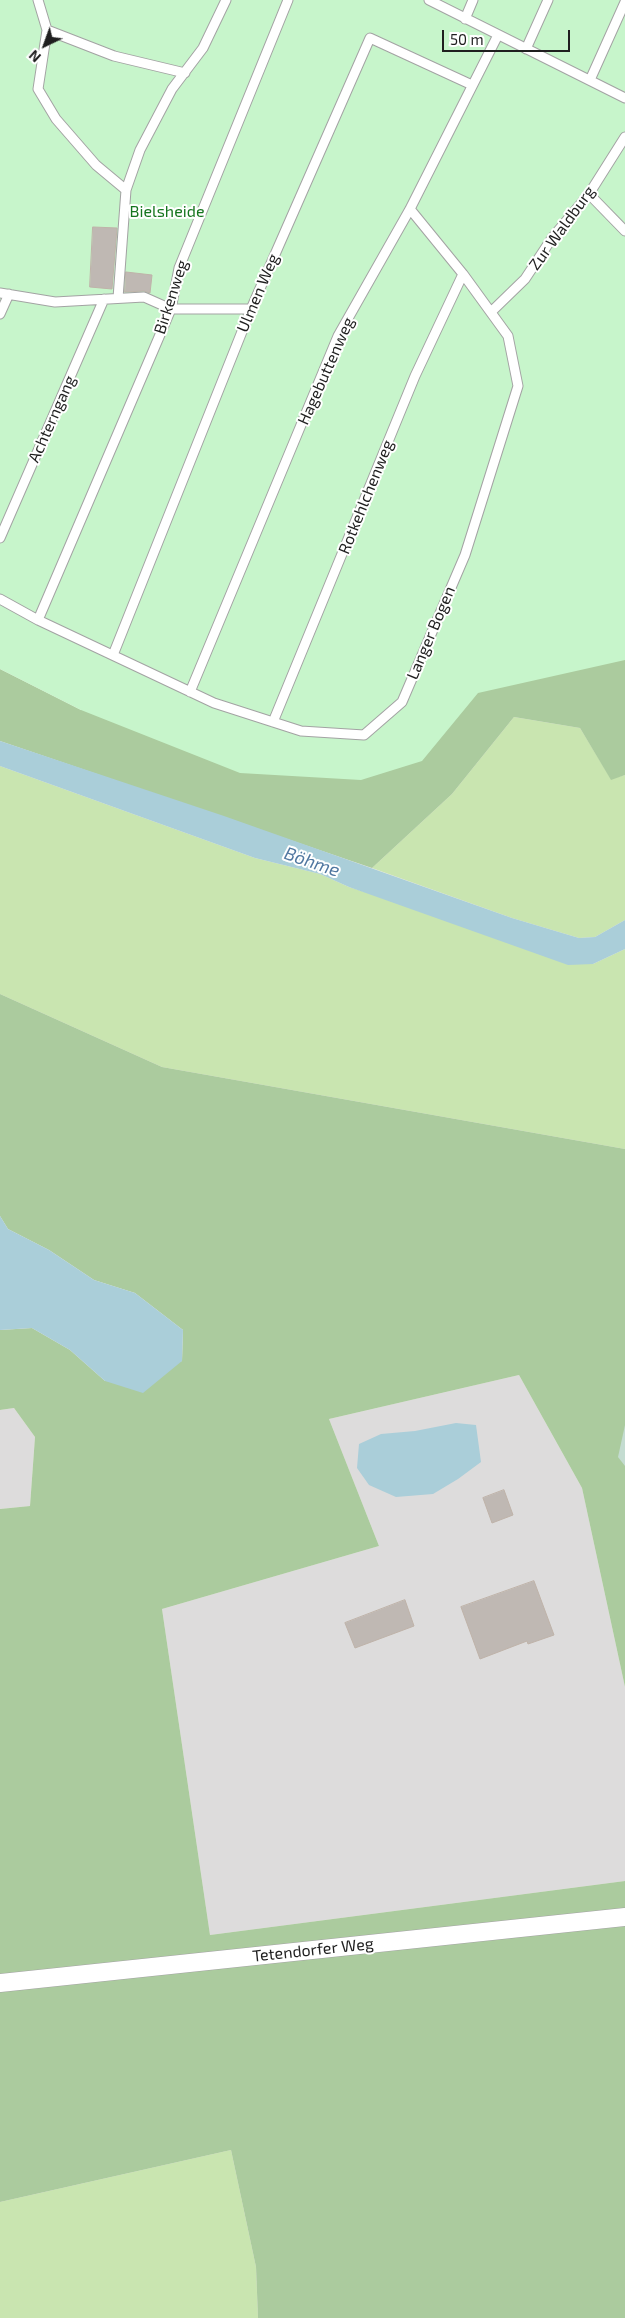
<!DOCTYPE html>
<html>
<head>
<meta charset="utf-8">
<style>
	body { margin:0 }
	#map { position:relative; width:625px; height:2318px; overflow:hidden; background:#efece6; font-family:"Exo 2",sans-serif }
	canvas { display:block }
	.north { position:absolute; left:20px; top:20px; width:50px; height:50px; -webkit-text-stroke:4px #fff; paint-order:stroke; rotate:222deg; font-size:14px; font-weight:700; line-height:20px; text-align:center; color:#1f1f1f }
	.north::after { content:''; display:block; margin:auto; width:18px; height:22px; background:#1f1f1f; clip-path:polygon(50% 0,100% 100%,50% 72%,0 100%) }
	.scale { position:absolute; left:442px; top:30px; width:128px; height:22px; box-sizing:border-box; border:2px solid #1f1f1f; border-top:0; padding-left:6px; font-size:15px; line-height:18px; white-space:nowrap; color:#1f1f1f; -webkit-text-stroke:4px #fff; paint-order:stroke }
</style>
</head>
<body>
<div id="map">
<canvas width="625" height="2318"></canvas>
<div class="north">N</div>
<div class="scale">50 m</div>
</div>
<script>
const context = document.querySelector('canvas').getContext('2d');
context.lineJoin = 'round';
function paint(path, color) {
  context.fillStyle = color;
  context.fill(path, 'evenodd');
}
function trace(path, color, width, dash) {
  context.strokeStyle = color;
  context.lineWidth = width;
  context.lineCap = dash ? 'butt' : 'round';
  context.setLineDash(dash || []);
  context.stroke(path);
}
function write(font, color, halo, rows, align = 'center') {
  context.font = font + ' "Exo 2",sans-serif';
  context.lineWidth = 4;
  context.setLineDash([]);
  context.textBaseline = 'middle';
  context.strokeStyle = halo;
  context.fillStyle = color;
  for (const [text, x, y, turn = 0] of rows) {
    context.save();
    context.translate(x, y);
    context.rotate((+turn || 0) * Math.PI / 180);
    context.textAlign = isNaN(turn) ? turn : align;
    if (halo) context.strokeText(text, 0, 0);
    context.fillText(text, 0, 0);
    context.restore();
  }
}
paint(new Path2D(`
	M 519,1375 L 582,1488 L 625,1687 L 625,1881 L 210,1935 L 162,1609 L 379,1546 L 329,1419 Z
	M 14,1408 L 35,1437 L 30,1506 L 0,1509 L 0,1410 Z`), '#dddcdc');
paint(new Path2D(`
	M 514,717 L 580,728 L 611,779 L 625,775 L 625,920 L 595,937 L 579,938 L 512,918 L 372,868 L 452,794 Z
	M 0,766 L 255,858 L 320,874 L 349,887 L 593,964 L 625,949 L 625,1149 L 162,1067 L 0,994 Z
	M 231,2150 L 256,2267 L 258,2318 L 0,2318 L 0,2202 Z`), '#c9e5b0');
paint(new Path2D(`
	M 625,98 L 625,775 L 611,780 L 580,728 L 514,717 L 452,794 L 372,868 L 0,741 L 0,669 L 81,710 Z
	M 0,994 L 162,1067 L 625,1149 L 625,1687 L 582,1488 L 519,1375 L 329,1419 L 379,1546 L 162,1609 L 210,1935 L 625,1881 L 625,2318 L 258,2318 L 256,2267 L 231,2150 L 0,2202 L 0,1509 L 30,1506 L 35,1437 L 14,1408 L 0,1410 L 0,1330 L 32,1328 L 70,1350 L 105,1381 L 182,1361 L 183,1330 L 135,1293 L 94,1280 L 49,1250 L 8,1229 L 0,1216 Z`), '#abcb9e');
paint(new Path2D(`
	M 625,1425 L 625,1466 L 618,1457 Z`), '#c4dcd1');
paint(new Path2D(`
	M 0,0 L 625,0 L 625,660 L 478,693 L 422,761 L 361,780 L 240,773 L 81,710 L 0,669 Z`), '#c7f5cb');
paint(new Path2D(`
	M 0,741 L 224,816 L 512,918 L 579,938 L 595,937 L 625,920 L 625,949 L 593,964 L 568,965 L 349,887 L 320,874 L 255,858 L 0,766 Z
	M 0,1216 L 8,1229 L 49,1250 L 94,1280 L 135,1293 L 183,1330 L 182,1361 L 143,1393 L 105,1381 L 70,1350 L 32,1328 L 0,1330 Z
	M 456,1423 L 476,1425 L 481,1462 L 458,1479 L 433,1494 L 396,1497 L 369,1485 L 357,1468 L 359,1444 L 381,1434 L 415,1431 Z`), '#aaced9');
const building = new Path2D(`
	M 93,227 L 117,228 L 112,289 L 90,287 Z
	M 126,272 L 152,275 L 150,293 L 144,291 L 125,292 Z
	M 504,1490 L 513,1515 L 492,1523 L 483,1498 Z
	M 534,1581 L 554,1635 L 528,1644 L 527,1641 L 480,1659 L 461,1607 Z
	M 405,1600 L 414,1626 L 355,1648 L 345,1623 Z`);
paint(building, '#bfb8b3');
trace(building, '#bfb3a9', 1);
const lane = new Path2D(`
	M 38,0 L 47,30 L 38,89 L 56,119 L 96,165 L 126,190
	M 429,0 L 625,98
	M 465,19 L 473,0
	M 47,30 L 114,56 L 185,73
	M 526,49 L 548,0
	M 590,80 L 625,2
	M 589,194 L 625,231
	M 0,293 L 55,302 L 144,297 L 171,309 L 251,309
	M 118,298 L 126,190 L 140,150 L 172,89 L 203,48 L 226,0
	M 491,312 L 525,279 L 552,238 L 589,194 L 625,137
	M 0,314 L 9,294
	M 0,538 L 104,299
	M 0,599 L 38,620 L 214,703 L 301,731 L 364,735 L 402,702 L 465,555 L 518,386 L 508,336 L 463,274 L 410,209
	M 38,620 L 171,309 L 179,268 L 288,0
	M 113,655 L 251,309 L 370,38 L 472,85
	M 190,692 L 338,336 L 410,209 L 498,35
	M 273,722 L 415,376 L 463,274`);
const street = new Path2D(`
	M 0,1983 L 625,1917`);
trace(lane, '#a3a3a3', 11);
trace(street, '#a3a3a3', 19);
trace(lane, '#fff', 9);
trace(street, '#fff', 18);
write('16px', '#15751e', '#fff', [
	["Bielsheide",167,212]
]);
write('16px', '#1f1f1f', '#fff', [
	["Zur Waldburg",562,228,-54],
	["Ulmen Weg",258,293,-67],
	["Birkenweg",171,297,-72],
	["Hagebuttenweg",326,371,-66],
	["Achterngang",52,419,-66],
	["Rotkehlchenweg",366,497,-68],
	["Langer Bogen",431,633,-67],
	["Tetendorfer Weg",313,1950,-6]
]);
write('italic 18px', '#5077a0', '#fff', [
	["Böhme",312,862,19]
]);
</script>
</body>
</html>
